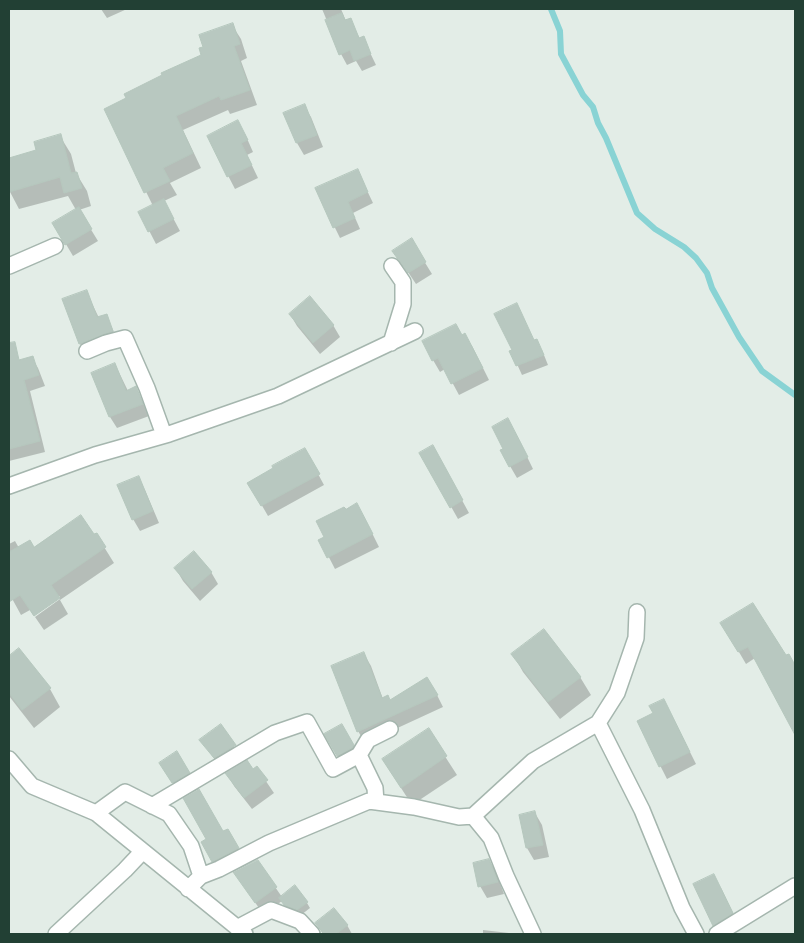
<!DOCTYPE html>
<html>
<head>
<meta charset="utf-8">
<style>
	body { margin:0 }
	#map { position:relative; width:804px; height:943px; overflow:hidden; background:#e3ede7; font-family:Jost,sans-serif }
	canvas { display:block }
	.frame { position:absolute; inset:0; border:10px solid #224034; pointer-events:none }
</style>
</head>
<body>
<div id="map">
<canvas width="804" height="943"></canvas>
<div class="frame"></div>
</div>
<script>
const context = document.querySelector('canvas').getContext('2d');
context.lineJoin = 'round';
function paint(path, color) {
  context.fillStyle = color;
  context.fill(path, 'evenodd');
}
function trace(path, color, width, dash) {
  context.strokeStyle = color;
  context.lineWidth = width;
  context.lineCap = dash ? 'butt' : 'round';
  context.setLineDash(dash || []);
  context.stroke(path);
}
paint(new Path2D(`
	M 101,9 L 127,9 L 107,18 Z
	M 322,9 L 341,9 L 346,21 L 350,19 L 360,39 L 363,38 L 376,65 L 362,71 L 356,61 L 347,65 L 341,54 Z
	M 232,25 L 241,39 L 247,58 L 241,61 L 257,105 L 230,114 L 228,110 L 183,130 L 201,168 L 170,183 L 177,195 L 164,201 L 180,231 L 156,244 L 140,213 L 153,206 L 106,110 L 202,56 Z
	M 304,106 L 311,117 L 323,147 L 304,155 L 297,143 L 285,113 Z
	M 245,134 L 253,152 L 247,155 L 258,178 L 235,189 L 208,137 Z
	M 60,136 L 71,154 L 76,173 L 87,191 L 91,206 L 79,210 L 98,241 L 73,256 L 54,224 L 76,210 L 68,196 L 19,209 L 9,190 L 9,159 L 38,151 Z
	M 363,182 L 373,203 L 353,213 L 360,229 L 340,238 L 316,189 Z
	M 411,240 L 432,274 L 416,284 L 394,251 Z
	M 86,291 L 99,318 L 106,315 L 119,343 L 87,356 L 80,344 L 64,300 Z
	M 290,314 L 333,325 L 340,337 L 320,354 L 297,326 Z
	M 462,336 L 472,346 L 489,380 L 459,395 L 445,369 L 440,372 L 433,360 Z
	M 542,350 L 548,365 L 522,375 L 511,351 Z
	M 32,358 L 38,368 L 45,386 L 30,391 L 45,452 L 9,461 L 9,417 L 10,416 L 9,411 L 9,365 Z
	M 115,364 L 128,391 L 136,388 L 149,416 L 117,428 L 110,417 Z
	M 515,432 L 533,469 L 517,478 L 510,466 L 505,449 Z
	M 433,447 L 469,513 L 458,519 L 421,453 Z
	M 310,459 L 324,485 L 268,516 L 249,483 Z
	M 139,478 L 145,490 L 159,523 L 140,531 L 133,519 Z
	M 364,517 L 379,547 L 335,569 L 320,540 Z
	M 96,534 L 114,563 L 60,600 L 68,614 L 44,630 L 35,617 L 60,599 L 60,596 L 33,615 L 30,610 L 21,615 L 9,593 L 9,544 L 15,541 L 19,548 L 34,549 Z
	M 194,552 L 211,572 L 218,584 L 200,601 L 183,581 L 176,569 Z
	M 729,635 L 786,657 L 789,655 L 795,667 L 795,728 L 794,729 L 755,658 L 746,664 Z
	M 19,649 L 50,689 L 60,707 L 34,728 L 9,696 L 9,658 Z
	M 364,654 L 371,666 L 383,699 L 390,701 L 437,695 L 443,707 L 365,743 L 358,731 Z
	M 513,654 L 580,677 L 591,695 L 560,719 L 523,672 Z
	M 670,712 L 696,764 L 667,779 L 638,722 Z
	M 220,726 L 242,758 L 222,770 L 201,740 Z
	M 428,730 L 457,775 L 412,805 L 383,760 Z
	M 326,734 L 349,737 L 360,758 L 345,768 Z
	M 177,753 L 196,785 L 180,794 L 168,776 Z
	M 257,768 L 274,793 L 252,809 L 234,786 L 227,774 L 253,771 Z
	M 535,813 L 542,825 L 549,857 L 534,860 L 527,848 L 520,816 Z
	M 227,830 L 245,861 L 220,873 L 203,843 Z
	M 489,860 L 496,872 L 504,894 L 487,898 L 480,886 Z
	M 257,861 L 282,897 L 307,903 L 310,908 L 301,915 L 289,911 L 282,901 L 263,914 L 235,873 Z
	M 721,888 L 739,926 L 719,934 L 714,925 Z
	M 317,924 L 347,925 L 352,934 L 323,934 Z
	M 483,930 L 509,933 L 509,934 L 483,934 Z`), '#0003');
trace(new Path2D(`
	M 551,9 L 560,31 L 561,54 L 583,95 L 593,107 L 598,123 L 606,138 L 637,213 L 655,229 L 684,247 L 696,258 L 707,273 L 712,288 L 739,337 L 762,371 L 795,395`), '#89d3d4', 6);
const building = new Path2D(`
	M 342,13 L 345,20 L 351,18 L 359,38 L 364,36 L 371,54 L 354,61 L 350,50 L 339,55 L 325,20 Z
	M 233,23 L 240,44 L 234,46 L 250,90 L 221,100 L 219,96 L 176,116 L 193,153 L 163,168 L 170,181 L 144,193 L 104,109 L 126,98 L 124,94 L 162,75 L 161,73 L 201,55 L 199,48 L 203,47 L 199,35 Z
	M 305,104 L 317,135 L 296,143 L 283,113 Z
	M 238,120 L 248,140 L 241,143 L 252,165 L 227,177 L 207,136 Z
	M 61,134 L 71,173 L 77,172 L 82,188 L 64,193 L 60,177 L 9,192 L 9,158 L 36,150 L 34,142 Z
	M 358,169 L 368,192 L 348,202 L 355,218 L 333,228 L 315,188 Z
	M 164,199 L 174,219 L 148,232 L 138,212 Z
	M 79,207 L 92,229 L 65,245 L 52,223 Z
	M 412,238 L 426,262 L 408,273 L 392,251 Z
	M 87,290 L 97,317 L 107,314 L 113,331 L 79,344 L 62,299 Z
	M 310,296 L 334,325 L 313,343 L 289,314 Z
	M 517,303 L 534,340 L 537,339 L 544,355 L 516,366 L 509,351 L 512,350 L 494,314 Z
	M 456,324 L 462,335 L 465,333 L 483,368 L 451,384 L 438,358 L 432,361 L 422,341 Z
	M 15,342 L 19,360 L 33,356 L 39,375 L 24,380 L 40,441 L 9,449 L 9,343 Z
	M 115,363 L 126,391 L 136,386 L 143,404 L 109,417 L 91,373 Z
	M 508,418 L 528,457 L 509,467 L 500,450 L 503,449 L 492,427 Z
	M 433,445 L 463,500 L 450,508 L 419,453 Z
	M 305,448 L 320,474 L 261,506 L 247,483 L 273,468 L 272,466 Z
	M 139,476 L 153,511 L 132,520 L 117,485 Z
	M 357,503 L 373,534 L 327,558 L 318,540 L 324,537 L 316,521 L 344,507 L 346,509 Z
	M 81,515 L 94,534 L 97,533 L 106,547 L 51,585 L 60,598 L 34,616 L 20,595 L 9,602 L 9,552 L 30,540 L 34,547 Z
	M 194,551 L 212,572 L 192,589 L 174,568 Z
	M 753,603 L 786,655 L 789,654 L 795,665 L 795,735 L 748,647 L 738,652 L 720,623 Z
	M 544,629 L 581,677 L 548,702 L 511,654 Z
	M 19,648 L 51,688 L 22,710 L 9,693 L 9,656 Z
	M 364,652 L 382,698 L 388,695 L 390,700 L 427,677 L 438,695 L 357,732 L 331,666 Z
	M 664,699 L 690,752 L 659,767 L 637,721 L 653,713 L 649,706 Z
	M 221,724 L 236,745 L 214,758 L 199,740 Z
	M 342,724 L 354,745 L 352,748 L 337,756 L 324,734 Z
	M 429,728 L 447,756 L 401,788 L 382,759 Z
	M 177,751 L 190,773 L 172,783 L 159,763 Z
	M 247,760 L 253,769 L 257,766 L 268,780 L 244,798 L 225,773 Z
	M 199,789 L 223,831 L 228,829 L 239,848 L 212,862 L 201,842 L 206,839 L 183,798 Z
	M 535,811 L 543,845 L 526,848 L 519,815 Z
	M 489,859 L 498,882 L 478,887 L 473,863 Z
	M 258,860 L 277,887 L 255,903 L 233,872 Z
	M 714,874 L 733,913 L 713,926 L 693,884 Z
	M 295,885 L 308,902 L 297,910 L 284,905 L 279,898 Z
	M 334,908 L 348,925 L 336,934 L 324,934 L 315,923 Z`);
paint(building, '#b8c8c0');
trace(building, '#b5c7bd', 1);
const minor = new Path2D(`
	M 9,266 L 55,246
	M 391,343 L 403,304 L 403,282 L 392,266
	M 87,351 L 106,343 L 125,338 L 147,388 L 164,435
	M 9,486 L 95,455 L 169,434 L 278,396 L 415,331
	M 637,612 L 636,638 L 617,693 L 598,723 L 642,810 L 682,908 L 696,934
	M 359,755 L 368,740 L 390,729
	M 9,759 L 32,786 L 96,813 L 245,934
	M 152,806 L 275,733 L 307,722 L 333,769 L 359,755 L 375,788 L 376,802
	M 96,813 L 125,792 L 169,814 L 191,846 L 201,876
	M 188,889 L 201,876 L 219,869 L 269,843 L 369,801 L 414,807 L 459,817 L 473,816
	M 237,928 L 271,910 L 300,921 L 312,934
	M 56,934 L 125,870 L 142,852
	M 533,934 L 506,876 L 491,838 L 473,816 L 533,761 L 598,723
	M 717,934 L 795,886`);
trace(minor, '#a5b6ae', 18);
trace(minor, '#fff', 15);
</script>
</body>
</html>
